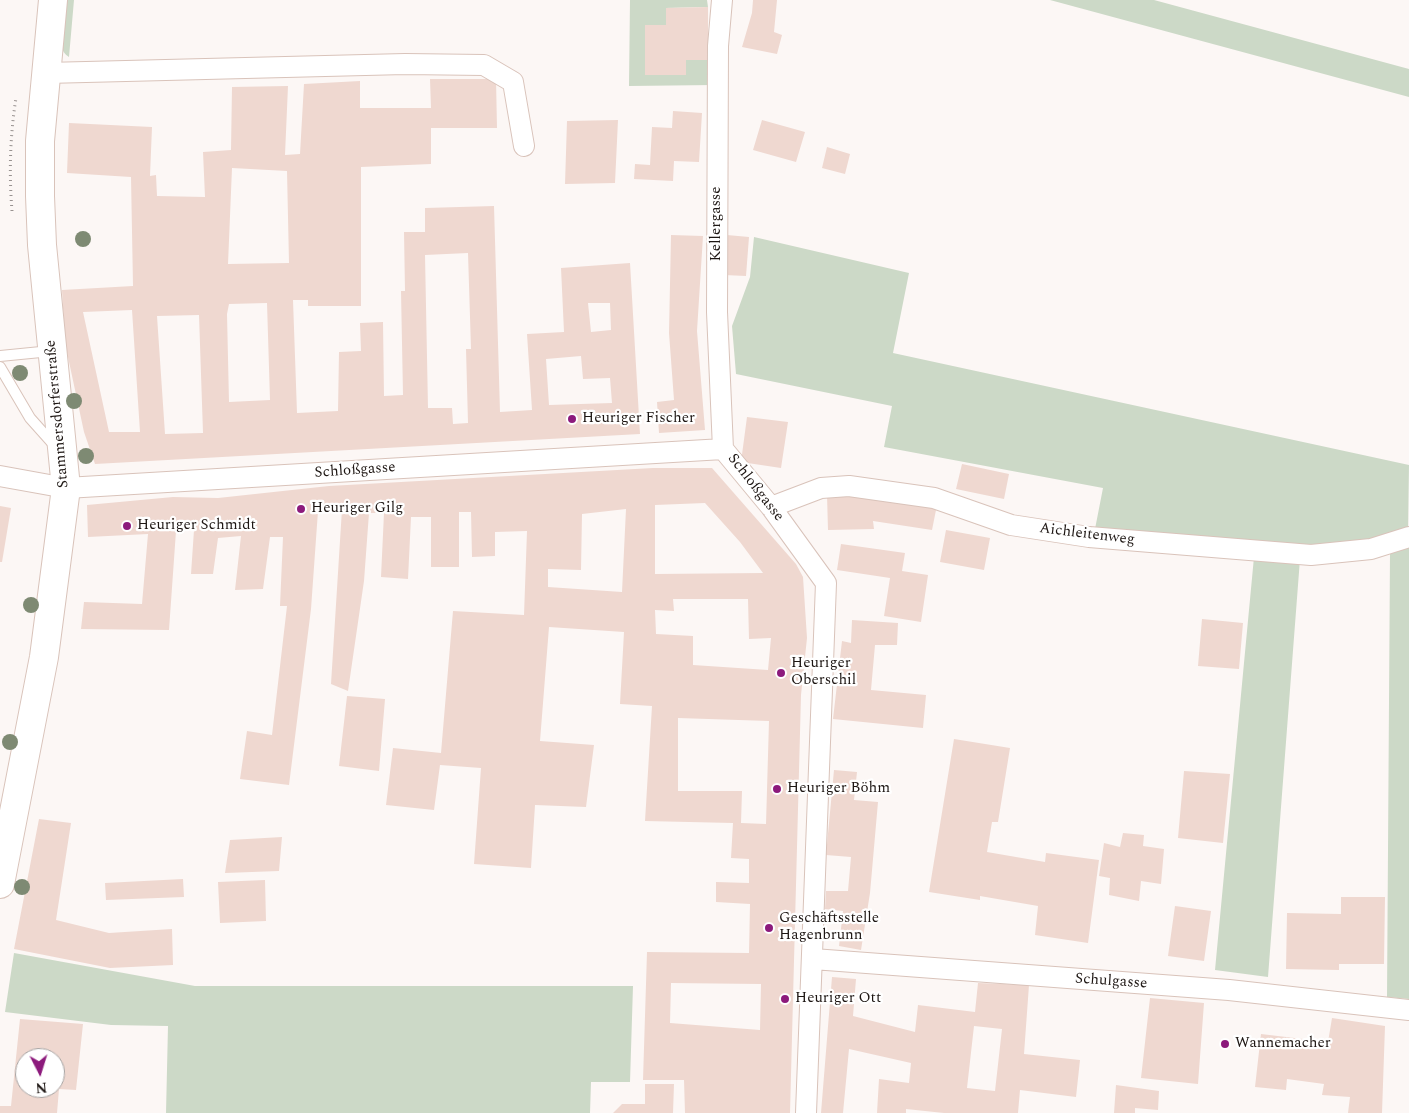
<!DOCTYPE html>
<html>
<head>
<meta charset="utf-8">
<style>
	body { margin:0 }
	#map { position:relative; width:1409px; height:1113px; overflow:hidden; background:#fcf7f5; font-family:Spectral,serif }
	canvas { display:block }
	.north { position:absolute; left:15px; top:1048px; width:50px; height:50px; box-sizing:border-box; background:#fff; border:1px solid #a5a2a1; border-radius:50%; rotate:175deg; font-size:14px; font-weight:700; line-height:20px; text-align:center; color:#1d1613 }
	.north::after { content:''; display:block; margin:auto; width:18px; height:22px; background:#8c1a7c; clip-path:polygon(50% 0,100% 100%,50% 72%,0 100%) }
</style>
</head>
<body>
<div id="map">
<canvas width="1409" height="1113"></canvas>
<div class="north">N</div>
</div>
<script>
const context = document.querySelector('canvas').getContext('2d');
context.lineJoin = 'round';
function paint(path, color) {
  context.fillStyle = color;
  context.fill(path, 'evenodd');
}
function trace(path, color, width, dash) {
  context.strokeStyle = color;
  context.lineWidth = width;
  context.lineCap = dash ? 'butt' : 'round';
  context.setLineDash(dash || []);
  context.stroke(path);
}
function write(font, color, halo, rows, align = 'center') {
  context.font = font + ' Spectral,serif';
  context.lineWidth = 4.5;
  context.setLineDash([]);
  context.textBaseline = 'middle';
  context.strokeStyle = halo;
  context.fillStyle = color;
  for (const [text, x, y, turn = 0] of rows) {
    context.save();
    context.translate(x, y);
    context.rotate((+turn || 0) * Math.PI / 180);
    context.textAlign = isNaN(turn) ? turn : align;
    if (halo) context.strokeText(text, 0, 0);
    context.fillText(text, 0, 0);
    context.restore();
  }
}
paint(new Path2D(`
	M 64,0 L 74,0 L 69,57 C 53,48 62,16 64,0 Z
	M 630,0 L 707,0 L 708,7 L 666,8 L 666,25 L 645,26 L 645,75 L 686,75 L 686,60 L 708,60 L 708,49 L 714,85 L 629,86 Z
	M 1050,0 L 1154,0 L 1409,69 L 1409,97 Z
	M 754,237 L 909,273 L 893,353 L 1409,465 L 1408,533 L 1314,549 L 1095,529 L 1103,488 L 884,447 L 892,406 L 736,374 L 732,326 L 750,277 Z
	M 1409,547 L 1409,999 L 1387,997 L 1390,553 Z
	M 1254,557 L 1300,559 L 1268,977 L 1215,970 Z
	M 14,953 L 195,986 L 633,986 L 630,1082 L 591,1082 L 590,1113 L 166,1113 L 168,1026 L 111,1025 L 5,1012 Z`), '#ccd9c7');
paint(new Path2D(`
	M 753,0 L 777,0 L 774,32 L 782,35 L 777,54 L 742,47 L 752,13 Z
	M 708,7 L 708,60 L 686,60 L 686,75 L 645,75 L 645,25 L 666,25 L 666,8 Z
	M 430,79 L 496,79 L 497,128 L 431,128 L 431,164 L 361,167 L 361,306 L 308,306 L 308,300 L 293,300 L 297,413 L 338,411 L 339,352 L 361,351 L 360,323 L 383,322 L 384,396 L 403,395 L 401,291 L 405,291 L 404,232 L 425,232 L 425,208 L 494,206 L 500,412 L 532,410 L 527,334 L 564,332 L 561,268 L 630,263 L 640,434 L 95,464 L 84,432 L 65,343 L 62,290 L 133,286 L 131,177 L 67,173 L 69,123 L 152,127 L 150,176 L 156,175 L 157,196 L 205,197 L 203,152 L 231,150 L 232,87 L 288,86 L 285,155 L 300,154 L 304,84 L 360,81 L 360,108 L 431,108 ZM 232,168 L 287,171 L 289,263 L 228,264 ZM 468,253 L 471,349 L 466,349 L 468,423 L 453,424 L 452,408 L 428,408 L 425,255 ZM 267,303 L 270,400 L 229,402 L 227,314 L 229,304 ZM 588,303 L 610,303 L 611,330 L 591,332 ZM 132,310 L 140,432 L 109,432 L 83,312 ZM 199,315 L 203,433 L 165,434 L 157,316 ZM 581,356 L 583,379 L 610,378 L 612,403 L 549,405 L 546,359 Z
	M 673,111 L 702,113 L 699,162 L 674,161 L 673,181 L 634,179 L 635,164 L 650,165 L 652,127 L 672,128 Z
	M 618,120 L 615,183 L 565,184 L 567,121 Z
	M 762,120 L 805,132 L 796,162 L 753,150 Z
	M 827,147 L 850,154 L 845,174 L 822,168 Z
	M 671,235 L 703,236 L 697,331 L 705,430 L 659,433 L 657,402 L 674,400 L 669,333 Z
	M 727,235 L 749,237 L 746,276 L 724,275 Z
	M 747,417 L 788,422 L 781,468 L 741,462 Z
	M 962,464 L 1009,474 L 1004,499 L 956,489 Z
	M 653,468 L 712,468 L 796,564 L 803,577 L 807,638 L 801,695 L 790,1113 L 685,1113 L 684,1080 L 643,1080 L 647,952 L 749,953 L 750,904 L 716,902 L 716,882 L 749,883 L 749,859 L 731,858 L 733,823 L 645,821 L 652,706 L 620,704 L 624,632 L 549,627 L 540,741 L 594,745 L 586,807 L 535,805 L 531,868 L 474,864 L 481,768 L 440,765 L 434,810 L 386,805 L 393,748 L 441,753 L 453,611 L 524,615 L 527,531 L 495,532 L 495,556 L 472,557 L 471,512 L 459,512 L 459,567 L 431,567 L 431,517 L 411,517 L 408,579 L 381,577 L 384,513 L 369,513 L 364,581 L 348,691 L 331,684 L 342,509 L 318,511 L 311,609 L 289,785 L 240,779 L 247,731 L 272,735 L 287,606 L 280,606 L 283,537 L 270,537 L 263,589 L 235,590 L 241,536 L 218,538 L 213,574 L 191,574 L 194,530 L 176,531 L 169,630 L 81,629 L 84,602 L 142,604 L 148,534 L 88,537 L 87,505 L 173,497 L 218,498 L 329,486 ZM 705,503 L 740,542 L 763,573 L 655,574 L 655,505 ZM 626,509 L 622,592 L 548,587 L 548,569 L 581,570 L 582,514 ZM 673,599 L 748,599 L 749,639 L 771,638 L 768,670 L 693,665 L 693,636 L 656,634 L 655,610 L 674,611 ZM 678,718 L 769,721 L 766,824 L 741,823 L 742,791 L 678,791 ZM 671,983 L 761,984 L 760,1030 L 670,1023 Z
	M 827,495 L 873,495 L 937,505 L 932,530 L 873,521 L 874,529 L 828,530 Z
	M 0,506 L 11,508 L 2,562 L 0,562 Z
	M 946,530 L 990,538 L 984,570 L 940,562 Z
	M 841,544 L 905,553 L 902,571 L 928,575 L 921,622 L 884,616 L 890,578 L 837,570 Z
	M 1202,619 L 1243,623 L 1239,669 L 1198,666 Z
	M 852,620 L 898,623 L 897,645 L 875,645 L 871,690 L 926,695 L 923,728 L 833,719 L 842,641 L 851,643 Z
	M 347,696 L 385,699 L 379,771 L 339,766 Z
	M 954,739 L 1010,748 L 998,822 L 992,822 L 987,852 L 1045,862 L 1046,853 L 1099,860 L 1088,943 L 1035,935 L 1038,906 L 980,896 L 980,900 L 929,892 Z
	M 834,770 L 857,772 L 854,800 L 878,802 L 870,893 L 861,950 L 839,946 L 843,911 L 825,909 L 826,891 L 848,891 L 851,857 L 826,855 Z
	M 1184,771 L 1230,774 L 1223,843 L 1178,838 Z
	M 39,819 L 71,823 L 56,920 L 109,933 L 172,929 L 173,965 L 110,968 L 14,949 Z
	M 1123,833 L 1144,835 L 1143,846 L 1164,849 L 1161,884 L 1141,881 L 1139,901 L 1109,895 L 1110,878 L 1099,876 L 1104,843 L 1120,847 Z
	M 282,837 L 279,871 L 225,873 L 230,840 Z
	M 183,879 L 184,897 L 106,900 L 105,883 Z
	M 265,880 L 266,921 L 220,923 L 218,882 Z
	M 1341,897 L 1385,897 L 1384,964 L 1339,964 L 1339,970 L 1286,969 L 1287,913 L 1341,914 Z
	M 1175,906 L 1211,911 L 1204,961 L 1168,956 Z
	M 832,977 L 856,979 L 853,1016 L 915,1032 L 918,1005 L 975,1012 L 978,983 L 1029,985 L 1024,1054 L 1080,1060 L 1076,1097 L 1020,1090 L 1018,1113 L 944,1113 L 906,1109 L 906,1113 L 877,1113 L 879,1079 L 909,1083 L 911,1063 L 849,1049 L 843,1113 L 821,1113 ZM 974,1026 L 1002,1029 L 995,1091 L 967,1088 Z
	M 1150,998 L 1204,1003 L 1198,1084 L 1141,1078 Z
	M 1332,1018 L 1385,1026 L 1382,1113 L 1348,1113 L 1350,1097 L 1322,1095 L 1324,1084 L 1287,1079 L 1286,1090 L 1255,1087 L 1261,1034 L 1328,1042 Z
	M 20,1019 L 83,1024 L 76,1090 L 59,1089 L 57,1113 L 0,1113 L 0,1106 L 11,1106 ZM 25,1058 L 55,1058 L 55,1088 L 25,1088 Z
	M 645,1084 L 674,1084 L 673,1113 L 613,1113 L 622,1104 L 645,1104 Z
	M 1116,1085 L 1159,1091 L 1158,1110 L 1135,1108 L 1135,1113 L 1114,1113 Z`), '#efd8d0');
const lane = new Path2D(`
	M 0,356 L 51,351
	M 0,367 L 30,418 L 55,446`);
const street = new Path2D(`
	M 722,0 L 718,46 L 717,312 L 723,449
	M 46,73 L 405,64 L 484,65 L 513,82 L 524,146
	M 723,449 L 771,507 L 826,583 L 806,1113
	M 0,476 L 66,488 L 723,449
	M 771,507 L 821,488 L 849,486 L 934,498 L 1011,525 L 1089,537 L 1311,555 L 1371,549 L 1409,537
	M 813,959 L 1229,990 L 1409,1010`);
const secondary = new Path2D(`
	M 0,884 L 44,657 L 66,488 L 42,245 L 40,196 L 40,141 L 53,0`);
trace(lane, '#d9c3ba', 12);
trace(street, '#d9c3ba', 22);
trace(secondary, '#d9c3ba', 30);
trace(new Path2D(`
	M 12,211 C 9,173 10,136 16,98`), '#989290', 3, [1, 4]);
trace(lane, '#fff', 10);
trace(street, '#fff', 20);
trace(secondary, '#fff', 28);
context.fillStyle = '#7e8a73';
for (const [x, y] of [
	[83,239],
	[20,373],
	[74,401],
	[86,456],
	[31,605],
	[10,742],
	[22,887]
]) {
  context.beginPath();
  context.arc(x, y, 8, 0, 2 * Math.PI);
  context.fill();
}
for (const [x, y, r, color] of [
	[572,419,5,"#8c1a7c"],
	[301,509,5,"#8c1a7c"],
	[127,526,5,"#8c1a7c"],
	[781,673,5,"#8c1a7c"],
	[777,789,5,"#8c1a7c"],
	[769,928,5,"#8c1a7c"],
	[785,999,5,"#8c1a7c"],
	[1225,1044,5,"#8c1a7c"]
]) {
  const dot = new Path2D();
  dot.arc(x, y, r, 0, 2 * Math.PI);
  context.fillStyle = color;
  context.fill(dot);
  trace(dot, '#fff', 2);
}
write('15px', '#1d1613', '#fff', [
	["Kellergasse",717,224,-90],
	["Stammersdorferstraße",58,414,-95],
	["Schloßgasse",355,471,-4],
	["Schloßgasse",755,488,52],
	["Aichleitenweg",1087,535,7],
	["Schulgasse",1111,982,4]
]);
write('15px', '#1d1613', '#fff', [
	["Heuriger Fischer",582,419],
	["Heuriger Gilg",311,509],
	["Heuriger Schmidt",137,526],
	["Heuriger",791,664],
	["Oberschil",791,681],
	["Heuriger Böhm",787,789],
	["Geschäftsstelle",779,919],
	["Hagenbrunn",779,936],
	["Heuriger Ott",795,999],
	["Wannemacher",1235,1044]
], 'left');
</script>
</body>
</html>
